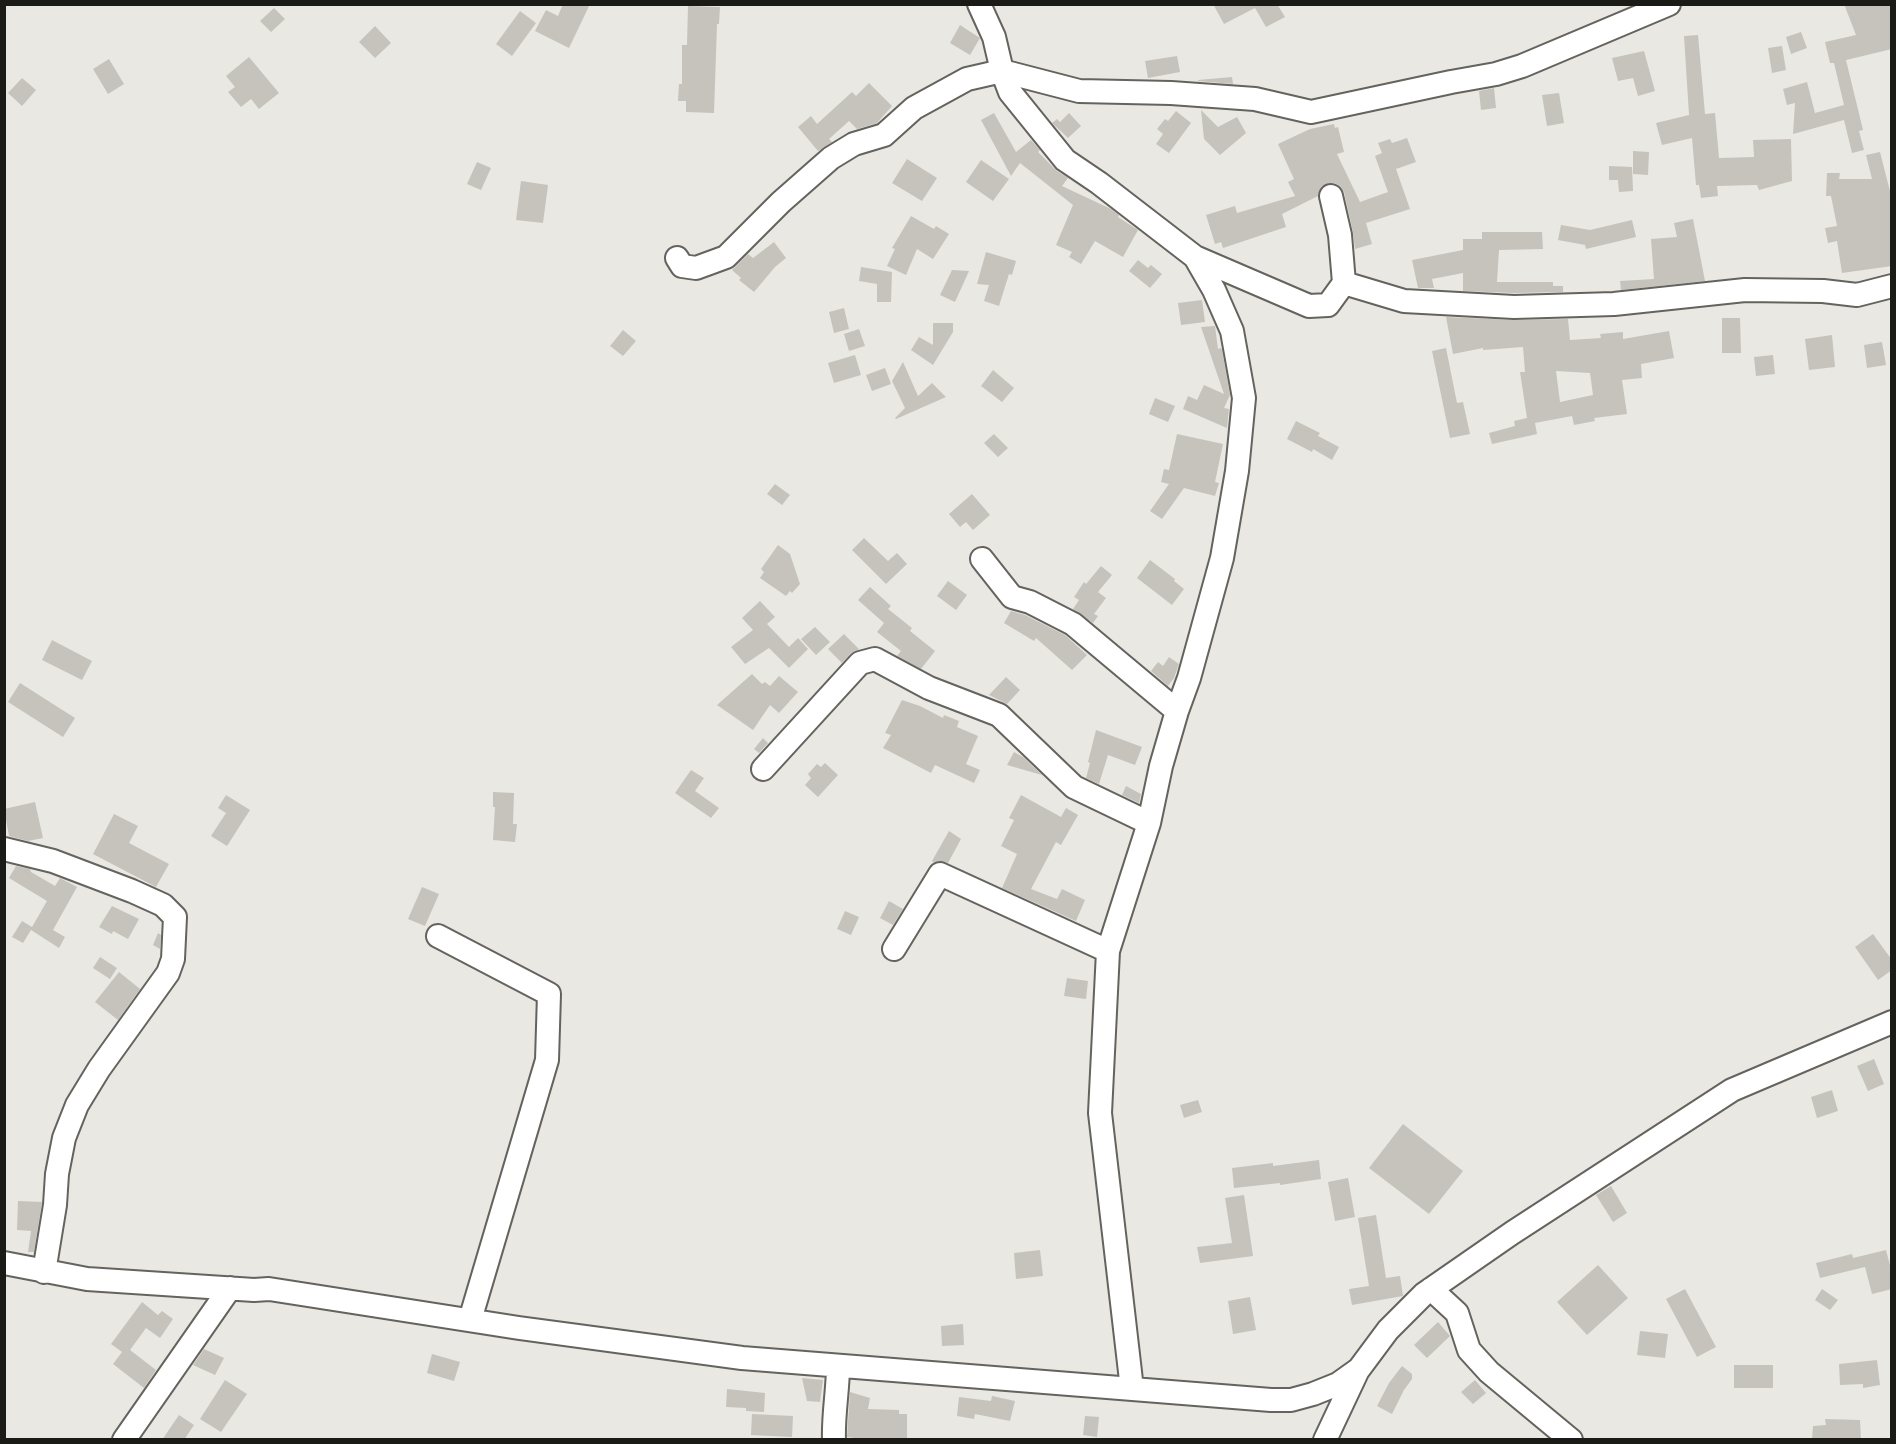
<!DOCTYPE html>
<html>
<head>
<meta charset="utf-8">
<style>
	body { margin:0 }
	#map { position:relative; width:1896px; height:1444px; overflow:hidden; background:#eae8e2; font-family:Commissioner,sans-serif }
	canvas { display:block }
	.frame { position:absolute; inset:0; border:6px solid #1a1a17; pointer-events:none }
</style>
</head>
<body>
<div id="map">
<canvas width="1896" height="1444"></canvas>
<div class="frame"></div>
</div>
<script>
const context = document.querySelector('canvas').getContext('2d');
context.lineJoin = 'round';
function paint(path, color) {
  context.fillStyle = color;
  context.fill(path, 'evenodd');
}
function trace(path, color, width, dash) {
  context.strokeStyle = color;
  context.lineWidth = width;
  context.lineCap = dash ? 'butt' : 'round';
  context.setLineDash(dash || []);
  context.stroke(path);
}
paint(new Path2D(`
	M 563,4 L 590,4 L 569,48 L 535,31 L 546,10 L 558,16 Z
	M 1213,4 L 1277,4 L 1285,17 L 1266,27 L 1255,8 L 1224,24 Z
	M 1844,4 L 1892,4 L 1892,49 L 1846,60 L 1863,130 L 1859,131 L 1864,150 L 1852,153 L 1844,120 L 1793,134 L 1795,103 L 1787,105 L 1783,89 L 1807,82 L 1815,113 L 1844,105 L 1834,63 L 1830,63 L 1825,42 L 1856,35 Z
	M 688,6 L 720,7 L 719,24 L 717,24 L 714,113 L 686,112 L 686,101 L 678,101 L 679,84 L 682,84 L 682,45 L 687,45 Z
	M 274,8 L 285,19 L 271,32 L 260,21 Z
	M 520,11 L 536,23 L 512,56 L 496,44 Z
	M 960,25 L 980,38 L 970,55 L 950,43 Z
	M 375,26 L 391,43 L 375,58 L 359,42 Z
	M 1801,32 L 1807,48 L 1791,54 L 1786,37 Z
	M 1698,35 L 1705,114 L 1715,113 L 1719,158 L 1754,157 L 1753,140 L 1791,139 L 1792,181 L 1759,190 L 1757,185 L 1717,186 L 1718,196 L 1701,198 L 1699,185 L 1696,185 L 1692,138 L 1662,145 L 1656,123 L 1689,115 L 1684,36 Z
	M 1782,46 L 1786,70 L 1772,73 L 1768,48 Z
	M 1644,51 L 1655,91 L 1638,96 L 1633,78 L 1618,81 L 1612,58 Z
	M 1177,56 L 1180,72 L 1148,78 L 1145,61 Z
	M 249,57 L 279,93 L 259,109 L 251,99 L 241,107 L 228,92 L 235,87 L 226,76 Z
	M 109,59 L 124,84 L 108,94 L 93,69 Z
	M 1232,77 L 1233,84 L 1198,81 L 1198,80 Z
	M 22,78 L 36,90 L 22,106 L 8,93 Z
	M 869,83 L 892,106 L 877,123 L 857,129 L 849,121 L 829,139 L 832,142 L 818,151 L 798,127 L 811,116 L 817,124 L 852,92 L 856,96 Z
	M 1494,88 L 1496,108 L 1481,110 L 1479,91 Z
	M 1559,93 L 1564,123 L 1547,126 L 1542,95 Z
	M 1201,110 L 1218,127 L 1237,117 L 1246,133 L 1220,155 L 1204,139 Z
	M 1176,111 L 1191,123 L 1169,153 L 1156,144 L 1163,134 L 1157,129 L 1165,119 L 1168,121 Z
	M 994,113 L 1016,152 L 1031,140 L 1040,150 L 1038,152 L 1057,171 L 1068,178 L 1062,186 L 1111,209 L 1119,215 L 1118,217 L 1138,230 L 1123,257 L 1095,241 L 1081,264 L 1069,257 L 1072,252 L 1056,245 L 1073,205 L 1020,163 L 1011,176 L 981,120 Z
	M 1069,113 L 1081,126 L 1068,138 L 1052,123 L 1057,119 L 1060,122 Z
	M 1334,124 L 1335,128 L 1338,127 L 1344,152 L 1337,154 L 1360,202 L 1388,192 L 1375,156 L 1382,153 L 1378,143 L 1390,139 L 1392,143 L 1407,138 L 1416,162 L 1396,169 L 1410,209 L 1366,223 L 1372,244 L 1355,249 L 1353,232 L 1344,192 L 1340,186 L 1335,183 L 1329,183 L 1321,187 L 1318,196 L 1282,214 L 1286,227 L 1223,248 L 1221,242 L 1215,244 L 1206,215 L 1235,206 L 1237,213 L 1295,196 L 1288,182 L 1294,179 L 1278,144 L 1310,129 Z
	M 1633,151 L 1649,152 L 1648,175 L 1633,174 Z
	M 1880,152 L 1892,199 L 1892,266 L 1842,273 L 1837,241 L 1828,243 L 1825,228 L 1837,226 L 1831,196 L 1826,196 L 1827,173 L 1840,173 L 1839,179 L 1872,179 L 1866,155 Z
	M 907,159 L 937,178 L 922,201 L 892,183 Z
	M 981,160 L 1009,179 L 993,201 L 966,182 Z
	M 477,162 L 491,168 L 481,190 L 467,184 Z
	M 1609,166 L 1632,167 L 1633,191 L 1619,192 L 1618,180 L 1609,180 Z
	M 521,181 L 548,185 L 543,223 L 516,220 Z
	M 911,216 L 934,229 L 936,226 L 949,234 L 933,259 L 917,249 L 906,275 L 887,266 L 895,249 L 892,248 Z
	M 1693,219 L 1705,281 L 1621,290 L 1620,281 L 1654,279 L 1651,239 L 1677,237 L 1674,223 Z
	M 1632,220 L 1636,237 L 1586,249 L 1585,245 L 1558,240 L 1561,225 L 1590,230 Z
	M 1482,232 L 1542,232 L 1543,249 L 1499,250 L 1497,282 L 1553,282 L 1553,286 L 1563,286 L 1563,292 L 1514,293 L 1463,291 L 1463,273 L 1432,279 L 1434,288 L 1418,288 L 1412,260 L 1463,250 L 1463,239 L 1482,239 Z
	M 774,242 L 786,258 L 775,267 L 754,292 L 739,280 L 741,278 L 732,270 L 748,254 L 753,258 Z
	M 986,252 L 1016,261 L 1012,275 L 1009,274 L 999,306 L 984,301 L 989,285 L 977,284 Z
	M 1138,260 L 1148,268 L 1151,265 L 1162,274 L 1150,288 L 1129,271 Z
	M 861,267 L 892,272 L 891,302 L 877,302 L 877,284 L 859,281 Z
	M 952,270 L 969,271 L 955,302 L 940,295 Z
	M 1202,300 L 1205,322 L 1181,325 L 1178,303 Z
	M 844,308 L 849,329 L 834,333 L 829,312 Z
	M 1446,317 L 1513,320 L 1568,319 L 1570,340 L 1601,338 L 1600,334 L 1623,332 L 1623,339 L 1669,331 L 1674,358 L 1641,364 L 1642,378 L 1622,380 L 1627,414 L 1594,418 L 1595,421 L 1574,425 L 1572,416 L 1535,423 L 1537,434 L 1492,444 L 1489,433 L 1515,426 L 1514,421 L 1527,418 L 1520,372 L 1525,372 L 1523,347 L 1483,350 L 1483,348 L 1453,354 ZM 1556,371 L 1590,373 L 1593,395 L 1560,402 Z
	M 1722,318 L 1740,318 L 1741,353 L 1722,353 Z
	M 933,323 L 953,323 L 953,332 L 933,365 L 911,350 L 919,337 L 933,345 Z
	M 1215,326 L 1218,349 L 1221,348 L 1222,350 L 1230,395 L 1224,408 L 1229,409 L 1227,428 L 1183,409 L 1188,396 L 1197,400 L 1204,385 L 1224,394 L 1201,327 Z
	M 859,329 L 865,346 L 849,351 L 844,334 Z
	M 623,330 L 636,341 L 623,356 L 610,346 Z
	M 1832,335 L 1835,367 L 1809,370 L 1805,339 Z
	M 1882,342 L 1886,365 L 1867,368 L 1864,345 Z
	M 1446,348 L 1457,403 L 1463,402 L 1470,434 L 1450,438 L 1432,351 Z
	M 855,355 L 861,375 L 834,383 L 828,363 Z
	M 1773,355 L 1775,374 L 1756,376 L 1754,357 Z
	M 903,362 L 918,396 L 932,383 L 946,397 L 896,419 L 895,418 L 905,408 L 892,381 Z
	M 885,368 L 891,384 L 872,391 L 866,375 Z
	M 993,370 L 1014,388 L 1002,402 L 981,386 Z
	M 1155,398 L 1175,406 L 1168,422 L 1149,414 Z
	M 1296,421 L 1320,433 L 1318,436 L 1339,447 L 1332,460 L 1313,449 L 1312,452 L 1287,439 Z
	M 994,434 L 1008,448 L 998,457 L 984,443 Z
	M 1177,434 L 1223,444 L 1215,482 L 1219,483 L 1215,496 L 1184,488 L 1162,519 L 1150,511 L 1169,484 L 1161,482 L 1164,469 L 1169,470 Z
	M 775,484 L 790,495 L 782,505 L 767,494 Z
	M 972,494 L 990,515 L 973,530 L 966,522 L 960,527 L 949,514 Z
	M 864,538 L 888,561 L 897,553 L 907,564 L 886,584 L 852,550 Z
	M 778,545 L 790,554 L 800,584 L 792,593 L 790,591 L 786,596 L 760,578 L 764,572 L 761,569 Z
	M 1150,560 L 1175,579 L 1174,581 L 1184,589 L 1172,605 L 1137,578 Z
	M 1101,566 L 1112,575 L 1098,592 L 1106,598 L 1094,614 L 1098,616 L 1093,623 L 1073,609 L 1079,600 L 1074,597 L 1084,582 L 1086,584 Z
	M 948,581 L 967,595 L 956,610 L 937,596 Z
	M 870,587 L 891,606 L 888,609 L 912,628 L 910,631 L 935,651 L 921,669 L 897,656 L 901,651 L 877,632 L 884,623 L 858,600 Z
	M 760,601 L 775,617 L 767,624 L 789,647 L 798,638 L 808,649 L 789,668 L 769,648 L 745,664 L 731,647 L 753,630 L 742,618 Z
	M 1011,611 L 1025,615 L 1065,635 L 1087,655 L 1072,670 L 1036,638 L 1034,641 L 1004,623 Z
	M 815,627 L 830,642 L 816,655 L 801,639 Z
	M 844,634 L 859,649 L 851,653 L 842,663 L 828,649 Z
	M 52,640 L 92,661 L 82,680 L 42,660 Z
	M 1169,657 L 1179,664 L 1174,678 L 1168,686 L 1151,671 L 1158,662 L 1163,666 Z
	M 752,674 L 762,684 L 765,682 L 770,686 L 779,676 L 798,692 L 779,713 L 770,705 L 753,730 L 717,705 Z
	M 1006,677 L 1020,690 L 1007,704 L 989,695 Z
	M 20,683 L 75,718 L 63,737 L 8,702 Z
	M 902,700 L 920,706 L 943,718 L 944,715 L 959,721 L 957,727 L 978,736 L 966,764 L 980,770 L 974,783 L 935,765 L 931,773 L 883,748 L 891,735 L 885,733 Z
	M 1096,730 L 1142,747 L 1135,765 L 1108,755 L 1099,784 L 1086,778 L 1090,763 L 1088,762 Z
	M 763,738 L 768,743 L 759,753 L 754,749 Z
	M 1014,752 L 1023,757 L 1042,775 L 1007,765 Z
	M 825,763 L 838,775 L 818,797 L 805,785 L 811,778 L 808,774 L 817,764 L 821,767 Z
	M 691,770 L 704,778 L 695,791 L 719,808 L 711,818 L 675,793 Z
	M 1126,786 L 1141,794 L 1139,803 L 1122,795 Z
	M 493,792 L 514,793 L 513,824 L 517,824 L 515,842 L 493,840 L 495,807 L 493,807 Z
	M 226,795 L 250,810 L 227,846 L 211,836 L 226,813 L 218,808 Z
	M 1021,795 L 1061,817 L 1066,808 L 1078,815 L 1061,845 L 1056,842 L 1031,889 L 1057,899 L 1062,889 L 1085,900 L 1076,921 L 1002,888 L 1017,854 L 1001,846 L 1014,820 L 1009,818 Z
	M 35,802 L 43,838 L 28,841 L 9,836 L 4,809 Z
	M 114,814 L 138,826 L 129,843 L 169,864 L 156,887 L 93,854 Z
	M 949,831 L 961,839 L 948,863 L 940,861 L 933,862 L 932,861 Z
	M 16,866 L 30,869 L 31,872 L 55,886 L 60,878 L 77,887 L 53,930 L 65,937 L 59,948 L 31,930 L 23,943 L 12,937 L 22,921 L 32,927 L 47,901 L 9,878 Z
	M 422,887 L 439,894 L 425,926 L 408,919 Z
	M 889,901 L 903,909 L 893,925 L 880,918 Z
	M 112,906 L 139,919 L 128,939 L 113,931 L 112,934 L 99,927 Z
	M 845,911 L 859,917 L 851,935 L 837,929 Z
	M 158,933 L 161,935 L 160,949 L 153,945 Z
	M 1873,934 L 1892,960 L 1892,970 L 1878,980 L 1855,947 Z
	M 100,957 L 117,968 L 110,979 L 93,968 Z
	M 119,972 L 140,989 L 118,1020 L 95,1002 Z
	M 1067,978 L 1088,981 L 1086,999 L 1064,996 Z
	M 1874,1059 L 1884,1084 L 1868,1091 L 1857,1066 Z
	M 1832,1090 L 1838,1111 L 1817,1118 L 1811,1097 Z
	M 1198,1100 L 1202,1112 L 1184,1118 L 1180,1105 Z
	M 1403,1124 L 1463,1171 L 1429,1214 L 1369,1168 Z
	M 1319,1160 L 1321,1179 L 1280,1185 L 1280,1183 L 1234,1188 L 1232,1168 L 1273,1163 L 1273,1166 Z
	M 1348,1178 L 1355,1217 L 1335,1221 L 1328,1182 Z
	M 1611,1186 L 1627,1213 L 1613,1222 L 1596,1195 Z
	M 1244,1195 L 1253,1256 L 1200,1263 L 1197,1247 L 1232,1243 L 1225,1198 Z
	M 18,1201 L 42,1202 L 34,1252 L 28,1252 L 31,1231 L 17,1230 Z
	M 1376,1215 L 1386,1278 L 1400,1276 L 1403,1296 L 1352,1305 L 1349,1289 L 1369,1286 L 1358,1218 Z
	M 1040,1250 L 1043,1276 L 1016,1279 L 1014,1253 Z
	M 1886,1250 L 1892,1273 L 1892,1289 L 1872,1294 L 1865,1267 L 1820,1278 L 1816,1263 L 1852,1254 L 1853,1258 Z
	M 1598,1265 L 1628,1298 L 1587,1335 L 1557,1302 Z
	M 1685,1289 L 1716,1347 L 1697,1357 L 1666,1299 Z
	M 1822,1289 L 1838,1300 L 1830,1310 L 1815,1300 Z
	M 1250,1297 L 1256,1330 L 1233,1334 L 1228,1301 Z
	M 142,1302 L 158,1315 L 162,1311 L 173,1319 L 160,1338 L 146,1328 L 130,1350 L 156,1370 L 144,1388 L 113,1364 L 122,1352 L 111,1344 Z
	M 1438,1322 L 1450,1336 L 1427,1358 L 1414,1345 Z
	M 963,1324 L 964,1345 L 942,1346 L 941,1326 Z
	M 1640,1331 L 1668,1334 L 1665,1358 L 1637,1355 Z
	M 204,1349 L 224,1358 L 215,1375 L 193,1365 Z
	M 432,1354 L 460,1362 L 454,1381 L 427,1373 Z
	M 1877,1360 L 1880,1385 L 1863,1388 L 1863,1384 L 1840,1385 L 1839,1364 Z
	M 1734,1365 L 1773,1365 L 1773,1388 L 1734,1388 Z
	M 1402,1366 L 1412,1374 L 1412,1379 L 1404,1390 L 1392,1414 L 1377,1406 L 1389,1383 Z
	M 802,1378 L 823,1380 L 820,1402 L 807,1401 Z
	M 225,1380 L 247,1394 L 221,1432 L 200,1419 Z
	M 1475,1380 L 1486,1393 L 1473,1404 L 1461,1392 Z
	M 727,1389 L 765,1393 L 764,1412 L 746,1411 L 746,1408 L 726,1407 Z
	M 850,1392 L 870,1398 L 868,1409 L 899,1410 L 899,1414 L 907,1414 L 907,1440 L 871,1440 L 847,1437 Z
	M 992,1396 L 1015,1401 L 1010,1421 L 975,1414 L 974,1419 L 957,1416 L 959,1397 L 991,1401 Z
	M 752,1414 L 793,1416 L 792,1437 L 751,1435 Z
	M 179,1415 L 194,1425 L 184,1440 L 162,1440 Z
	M 1085,1416 L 1099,1417 L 1097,1437 L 1083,1435 Z
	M 1825,1419 L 1860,1420 L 1861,1440 L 1812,1440 L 1813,1426 L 1826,1425 Z`), '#c6c3bd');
const minor = new Path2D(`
	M 1195,257 L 1309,306 L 1328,305 L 1344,283 L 1340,235 L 1331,196
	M 677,258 L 682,266 L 696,268 L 726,257 L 781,202 L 831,158 L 854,144 L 884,135 L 914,108 L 967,79 L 1002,71 L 994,37 L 979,4
	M 1344,283 L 1404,301 L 1514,307 L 1614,304 L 1745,290 L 1823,291 L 1857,295 L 1892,286
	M 982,559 L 1012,597 L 1030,602 L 1073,624 L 1177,711
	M 763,769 L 860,663 L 875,659 L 929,688 L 999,715 L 1074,787 L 1149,823
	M 4,849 L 53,861 L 132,891 L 163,905 L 175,917 L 173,959 L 168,973 L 99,1069 L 77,1105 L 64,1138 L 57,1174 L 55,1205 L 44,1272
	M 438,936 L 549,994 L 547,1060 L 470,1320
	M 894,949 L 940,874 L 1108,951
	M 4,1263 L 87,1279 L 254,1290 L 269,1289 L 519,1328 L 742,1358 L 1271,1400 L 1291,1400 L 1313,1394 L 1338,1384 L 1359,1369 L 1388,1330 L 1424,1294 L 1512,1233 L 1732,1090 L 1892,1022
	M 1431,1289 L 1457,1313 L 1469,1350 L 1489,1372 L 1571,1440
	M 1132,1389 L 1100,1113 L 1108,951 L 1149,823 L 1161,766 L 1177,711 L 1189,678 L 1222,558 L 1237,471 L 1244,398 L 1232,331 L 1214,290 L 1195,257 L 1099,183 L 1065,160 L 1010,92 L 1002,71 L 1079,91 L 1171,93 L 1255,99 L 1311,112 L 1451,82 L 1496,74 L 1522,66 L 1669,4
	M 124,1440 L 230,1288
	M 834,1440 C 833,1415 838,1390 838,1366
	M 1325,1440 L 1358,1370`);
trace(minor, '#65635e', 26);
trace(minor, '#fff', 22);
</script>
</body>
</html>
